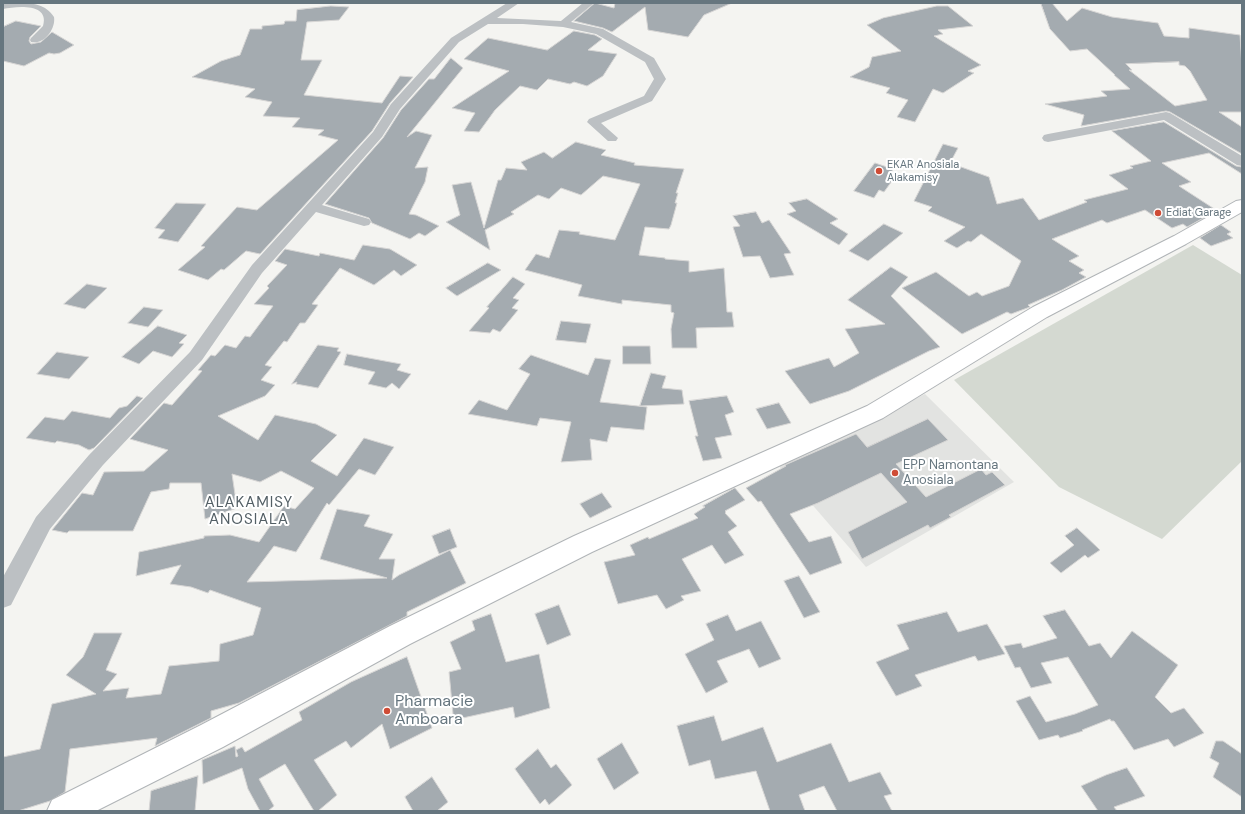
<!DOCTYPE html>
<html>
<head>
<meta charset="utf-8">
<style>
	body { margin:0 }
	#map { position:relative; width:1245px; height:814px; overflow:hidden; background:#f4f4f1; font-family:"DM Sans",sans-serif }
	canvas { display:block }
	.frame { position:absolute; inset:0; border:4px solid #66767f; pointer-events:none }
</style>
</head>
<body>
<div id="map">
<canvas width="1245" height="814"></canvas>
<div class="frame"></div>
</div>
<script>
const context = document.querySelector('canvas').getContext('2d');
context.lineJoin = 'round';
function paint(path, color) {
  context.fillStyle = color;
  context.fill(path, 'evenodd');
}
function trace(path, color, width, dash) {
  context.strokeStyle = color;
  context.lineWidth = width;
  context.lineCap = dash ? 'butt' : 'round';
  context.setLineDash(dash || []);
  context.stroke(path);
}
function write(font, color, halo, rows, align = 'center') {
  context.font = font + ' "DM Sans",sans-serif';
  context.lineWidth = 4;
  context.setLineDash([]);
  context.textBaseline = 'middle';
  context.strokeStyle = halo;
  context.fillStyle = color;
  for (const [text, x, y, turn = 0] of rows) {
    context.save();
    context.translate(x, y);
    context.rotate((+turn || 0) * Math.PI / 180);
    context.textAlign = isNaN(turn) ? turn : align;
    if (halo) context.strokeText(text, 0, 0);
    context.fillText(text, 0, 0);
    context.restore();
  }
}
paint(new Path2D(`
	M 925,394 L 1014,482 L 866,567 L 778,465 Z`), '#e2e3e1');
paint(new Path2D(`
	M 1193,245 L 1242,275 L 1242,461 L 1162,539 L 1059,487 L 954,380 Z`), '#d4d9d1');
const building = new Path2D(`
	M 595,3 L 614,8 L 615,3 L 732,3 L 704,15 L 688,37 L 648,30 L 645,7 L 612,32 L 603,28 L 574,21 Z
	M 1041,3 L 1052,3 L 1067,21 L 1082,8 L 1112,17 L 1158,23 L 1164,36 L 1189,38 L 1189,28 L 1240,35 L 1242,67 L 1242,112 L 1219,112 L 1242,127 L 1242,154 L 1170,112 L 1166,111 L 1081,126 L 1084,115 L 1045,104 L 1107,96 L 1101,91 L 1130,89 L 1114,75 L 1115,75 L 1087,49 L 1070,51 L 1050,29 ZM 1179,62 L 1179,65 L 1185,66 L 1190,71 L 1207,100 L 1175,106 L 1129,70 L 1132,70 L 1126,64 Z
	M 331,6 L 349,7 L 339,20 L 307,22 L 301,60 L 322,60 L 304,95 L 382,103 L 400,76 L 413,77 L 390,103 L 372,131 L 260,254 L 246,251 L 224,270 L 221,269 L 208,280 L 178,270 L 205,247 L 201,246 L 237,207 L 257,210 L 338,140 L 318,135 L 324,130 L 292,127 L 300,118 L 263,116 L 272,102 L 245,97 L 255,89 L 192,77 L 221,61 L 240,55 L 250,29 L 262,29 L 262,26 L 284,24 L 285,21 L 296,21 L 297,10 Z
	M 937,6 L 948,6 L 973,26 L 938,30 L 943,34 L 934,36 L 981,65 L 968,71 L 974,73 L 943,93 L 933,89 L 915,122 L 897,117 L 908,100 L 886,93 L 890,88 L 850,77 L 869,67 L 872,57 L 901,51 L 867,25 L 883,18 Z
	M 16,21 L 41,26 L 30,37 L 29,41 L 31,44 L 41,42 L 52,32 L 74,45 L 60,53 L 54,54 L 49,53 L 24,66 L 3,61 L 3,27 Z
	M 574,31 L 595,35 L 602,39 L 588,50 L 617,54 L 603,76 L 587,86 L 574,82 L 570,84 L 548,79 L 537,90 L 520,86 L 495,110 L 479,132 L 464,131 L 475,113 L 452,108 L 509,71 L 464,59 L 488,38 L 547,50 Z
	M 451,58 L 463,68 L 407,137 L 416,131 L 432,135 L 415,168 L 428,167 L 425,182 L 409,214 L 416,215 L 439,226 L 425,236 L 419,233 L 410,239 L 372,223 L 369,218 L 325,204 L 383,138 L 401,110 L 429,79 L 434,79 Z
	M 1164,122 L 1236,166 L 1242,167 L 1242,174 L 1209,153 L 1162,163 L 1191,182 L 1179,186 L 1216,210 L 1205,214 L 1207,216 L 1187,227 L 1183,224 L 1172,228 L 1145,210 L 1107,223 L 1102,220 L 1052,239 L 1079,256 L 1069,261 L 1084,270 L 1079,273 L 1086,277 L 1062,290 L 1028,305 L 1030,307 L 1011,314 L 1007,312 L 962,334 L 902,288 L 936,272 L 969,296 L 977,292 L 982,296 L 1009,286 L 1021,261 L 981,234 L 971,242 L 968,241 L 957,248 L 944,241 L 965,227 L 928,211 L 932,207 L 914,201 L 943,144 L 958,148 L 950,163 L 989,177 L 997,204 L 1023,198 L 1039,220 L 1087,202 L 1084,200 L 1128,189 L 1109,175 L 1133,168 L 1130,166 L 1151,161 L 1112,131 Z
	M 576,142 L 606,150 L 601,155 L 635,163 L 634,165 L 684,169 L 676,193 L 678,193 L 675,203 L 677,203 L 671,225 L 669,229 L 645,227 L 639,255 L 665,258 L 665,259 L 689,261 L 689,272 L 724,268 L 727,312 L 732,312 L 734,327 L 696,328 L 697,348 L 672,348 L 671,329 L 674,313 L 671,312 L 671,305 L 622,300 L 622,304 L 578,296 L 582,285 L 525,270 L 536,254 L 549,258 L 559,230 L 580,232 L 579,234 L 615,240 L 640,184 L 603,176 L 581,195 L 561,188 L 549,199 L 538,195 L 511,212 L 514,214 L 485,230 L 490,250 L 446,222 L 460,215 L 452,185 L 471,182 L 484,228 L 498,180 L 501,180 L 506,168 L 527,170 L 521,162 L 544,152 L 552,158 Z
	M 875,163 L 893,169 L 891,173 L 897,174 L 884,192 L 879,190 L 874,198 L 854,191 Z
	M 807,199 L 838,219 L 830,223 L 848,234 L 839,245 L 787,214 L 796,211 L 789,203 Z
	M 176,203 L 206,204 L 178,242 L 158,238 L 165,230 L 155,228 Z
	M 756,212 L 762,223 L 769,220 L 791,253 L 784,254 L 794,275 L 770,278 L 760,256 L 743,257 L 733,227 L 740,226 L 733,216 Z
	M 884,224 L 903,233 L 868,261 L 849,251 Z
	M 1221,225 L 1231,232 L 1227,234 L 1233,238 L 1211,246 L 1200,238 Z
	M 363,245 L 390,249 L 417,265 L 401,276 L 394,270 L 374,285 L 340,268 L 312,304 L 318,305 L 305,323 L 300,323 L 287,342 L 284,341 L 265,365 L 272,367 L 261,380 L 275,385 L 265,396 L 218,416 L 258,440 L 275,415 L 316,424 L 337,435 L 311,461 L 337,476 L 364,438 L 394,447 L 375,475 L 359,469 L 329,505 L 327,503 L 296,552 L 274,546 L 247,582 L 387,578 L 320,559 L 337,509 L 370,515 L 364,526 L 393,534 L 379,559 L 395,559 L 392,580 L 399,575 L 450,550 L 466,583 L 407,612 L 407,616 L 239,703 L 211,711 L 211,718 L 155,746 L 157,738 L 70,749 L 65,792 L 50,801 L 18,811 L 3,811 L 3,757 L 40,749 L 52,704 L 96,694 L 66,675 L 83,657 L 94,633 L 122,633 L 106,670 L 117,674 L 103,691 L 129,688 L 126,698 L 161,694 L 169,666 L 219,661 L 220,644 L 253,635 L 261,608 L 210,590 L 208,593 L 191,587 L 170,584 L 181,565 L 136,576 L 139,552 L 204,538 L 204,536 L 230,535 L 259,542 L 284,506 L 295,509 L 314,488 L 281,471 L 260,482 L 232,474 L 237,508 L 205,519 L 201,483 L 170,483 L 169,489 L 151,492 L 133,531 L 69,531 L 67,533 L 52,530 L 82,493 L 93,495 L 104,472 L 144,471 L 168,450 L 130,439 L 164,403 L 172,405 L 202,371 L 198,370 L 211,355 L 215,356 L 225,345 L 236,348 L 245,336 L 250,337 L 273,306 L 254,304 L 269,288 L 267,286 L 287,265 L 275,261 L 285,249 L 319,256 L 320,253 L 354,260 Z
	M 488,263 L 501,270 L 457,296 L 446,288 Z
	M 891,267 L 908,277 L 891,296 L 940,347 L 929,351 L 849,391 L 810,404 L 785,371 L 829,358 L 834,367 L 859,353 L 845,329 L 885,324 L 848,300 Z
	M 513,277 L 525,284 L 513,298 L 519,300 L 512,308 L 518,310 L 500,332 L 493,329 L 490,333 L 469,331 L 489,308 L 487,307 Z
	M 87,284 L 107,288 L 85,309 L 64,304 Z
	M 144,307 L 163,310 L 148,327 L 128,323 Z
	M 561,321 L 591,324 L 586,343 L 556,340 Z
	M 158,326 L 187,335 L 179,343 L 184,344 L 172,357 L 153,351 L 139,364 L 122,357 Z
	M 318,345 L 339,348 L 337,351 L 341,352 L 318,388 L 296,384 L 297,382 L 292,384 Z
	M 623,346 L 650,346 L 651,364 L 623,364 Z
	M 57,352 L 89,357 L 69,379 L 37,374 Z
	M 347,354 L 401,364 L 397,370 L 411,374 L 399,389 L 392,383 L 386,388 L 368,384 L 375,372 L 344,365 Z
	M 531,355 L 588,375 L 595,358 L 611,360 L 600,402 L 647,407 L 644,430 L 611,427 L 607,442 L 590,439 L 592,460 L 561,462 L 571,422 L 540,418 L 537,426 L 468,414 L 479,400 L 507,410 L 530,374 L 519,369 Z
	M 651,373 L 666,376 L 662,388 L 682,390 L 684,404 L 640,406 Z
	M 137,396 L 143,398 L 94,448 L 89,450 L 79,445 L 57,441 L 55,443 L 26,438 L 45,417 L 64,420 L 72,411 L 110,418 L 119,408 L 127,406 Z
	M 727,396 L 734,412 L 725,415 L 732,435 L 715,438 L 722,458 L 703,461 L 695,436 L 698,436 L 689,401 Z
	M 779,403 L 791,423 L 767,429 L 756,409 Z
	M 928,419 L 948,440 L 896,464 L 926,497 L 981,469 L 986,475 L 992,472 L 1005,485 L 949,515 L 951,517 L 930,528 L 928,525 L 862,559 L 848,532 L 907,502 L 881,473 L 818,503 L 790,514 L 809,542 L 831,536 L 842,563 L 810,575 L 761,501 L 758,502 L 746,488 L 786,466 L 785,465 L 856,434 L 867,447 Z
	M 735,488 L 745,500 L 725,511 L 726,512 L 725,513 L 737,526 L 728,532 L 744,555 L 725,564 L 712,545 L 682,559 L 701,591 L 681,596 L 684,600 L 666,609 L 657,595 L 618,604 L 604,562 L 635,555 L 630,545 L 648,537 L 649,539 L 698,518 L 694,514 L 705,507 L 703,506 Z
	M 602,493 L 612,507 L 590,518 L 580,504 Z
	M 1077,528 L 1100,550 L 1088,558 L 1085,555 L 1061,573 L 1050,563 L 1074,545 L 1065,536 Z
	M 450,529 L 457,547 L 439,554 L 432,536 Z
	M 799,576 L 820,612 L 804,618 L 784,581 Z
	M 559,605 L 571,635 L 547,645 L 535,614 Z
	M 1065,610 L 1089,646 L 1100,643 L 1111,658 L 1132,631 L 1178,665 L 1155,697 L 1171,713 L 1184,708 L 1204,733 L 1174,747 L 1168,739 L 1134,750 L 1114,721 L 1111,721 L 1110,719 L 1082,730 L 1083,731 L 1060,738 L 1058,735 L 1039,740 L 1016,701 L 1030,696 L 1046,722 L 1075,714 L 1098,705 L 1068,657 L 1041,663 L 1052,683 L 1031,688 L 1020,667 L 1015,668 L 1004,646 L 1021,643 L 1023,648 L 1057,638 L 1043,616 Z
	M 947,612 L 958,632 L 987,624 L 1005,654 L 978,661 L 975,656 L 915,675 L 922,686 L 896,696 L 876,662 L 909,649 L 897,625 Z
	M 491,614 L 506,662 L 539,654 L 550,708 L 515,718 L 513,707 L 458,719 L 453,714 L 449,672 L 461,669 L 450,642 L 475,630 L 472,621 Z
	M 728,615 L 736,631 L 761,621 L 781,659 L 759,668 L 749,649 L 717,661 L 728,682 L 706,693 L 685,654 L 714,640 L 706,624 Z
	M 407,657 L 432,728 L 390,749 L 382,724 L 351,748 L 346,741 L 314,760 L 337,795 L 318,811 L 314,811 L 285,764 L 259,779 L 274,806 L 268,811 L 260,811 L 248,789 L 242,768 L 203,784 L 202,760 L 235,746 L 236,757 L 238,756 L 236,750 L 242,747 L 245,752 L 302,720 L 299,712 L 351,682 Z
	M 714,716 L 722,741 L 763,727 L 777,762 L 831,743 L 849,782 L 880,772 L 892,794 L 884,796 L 892,811 L 837,811 L 824,786 L 799,795 L 805,811 L 770,811 L 756,771 L 715,779 L 710,760 L 689,766 L 677,726 Z
	M 1216,741 L 1223,741 L 1242,754 L 1242,797 L 1213,777 L 1219,763 L 1210,758 Z
	M 622,743 L 639,773 L 614,790 L 597,759 Z
	M 538,749 L 551,768 L 556,764 L 572,785 L 549,805 L 545,799 L 540,804 L 515,769 Z
	M 1127,768 L 1145,796 L 1114,807 L 1117,811 L 1098,811 L 1081,786 L 1106,775 Z
	M 198,776 L 195,811 L 149,811 L 151,791 Z
	M 432,777 L 448,802 L 437,811 L 413,811 L 405,797 Z`);
paint(building, '#a4abb0');
trace(building, '#d6d5d4', 1);
const primary = new Path2D(`
	M 1242,200 L 1242,212 L 1186,244 L 1047,317 L 883,418 L 592,552 L 410,644 L 223,747 L 96,811 L 47,811 L 52,800 L 201,725 L 390,626 L 574,536 L 867,406 L 1033,307 L 1174,236 L 1236,201 Z`);
trace(primary, '#b0b4b7', 2);
paint(new Path2D(`
	M 3,3 C 23,3 43,0 54,17 C 56,29 44,45 31,42 L 30,40 L 31,38 L 43,26 C 50,3 17,6 3,9 Z
	M 507,3 L 519,3 L 497,18 L 561,21 L 583,3 L 594,3 L 571,22 L 603,29 L 654,58 L 666,79 L 652,101 L 601,123 L 618,138 L 616,141 L 608,141 L 587,122 L 589,119 L 644,96 L 654,79 L 645,62 L 596,34 L 563,27 L 523,24 L 488,24 L 459,42 L 400,109 L 382,137 L 322,205 L 369,219 L 371,222 L 369,225 L 364,226 L 316,212 L 262,273 L 202,360 L 103,465 L 50,529 L 11,605 L 3,608 L 3,577 L 36,517 L 89,455 L 190,352 L 252,265 L 373,132 L 391,104 L 451,38 Z
	M 1166,112 L 1170,113 L 1242,156 L 1242,166 L 1237,165 L 1164,120 L 1048,142 L 1044,141 L 1042,138 L 1044,135 L 1048,134 Z`), '#bcc0c3');
paint(primary, '#fff');
for (const [x, y, r, color] of [
	[879,171,4,"#cf4c36"],
	[1158,213,4,"#cf4c36"],
	[895,473,4,"#cf4c36"],
	[387,711,4,"#cf4c36"]
]) {
  const dot = new Path2D();
  dot.arc(x, y, r, 0, 2 * Math.PI);
  context.fillStyle = color;
  context.fill(dot);
  trace(dot, '#fff', 1.5);
}
write('11px', '#66767f', '#fff', [
	["EKAR Anosiala",887,165],
	["Alakamisy",887,178],
	["Ediat Garage",1166,213]
], 'left');
write('13px', '#66767f', '#fff', [
	["EPP Namontana",903,466],
	["Anosiala",903,481]
], 'left');
context.letterSpacing = '1px';
write('15px', '#535f65', '#fff', [
	["ALAKAMISY",249,503],
	["ANOSIALA",249,520]
]);
context.letterSpacing = '0px';
write('16px', '#66767f', '#fff', [
	["Pharmacie",395,702],
	["Amboara",395,720]
], 'left');
</script>
</body>
</html>
